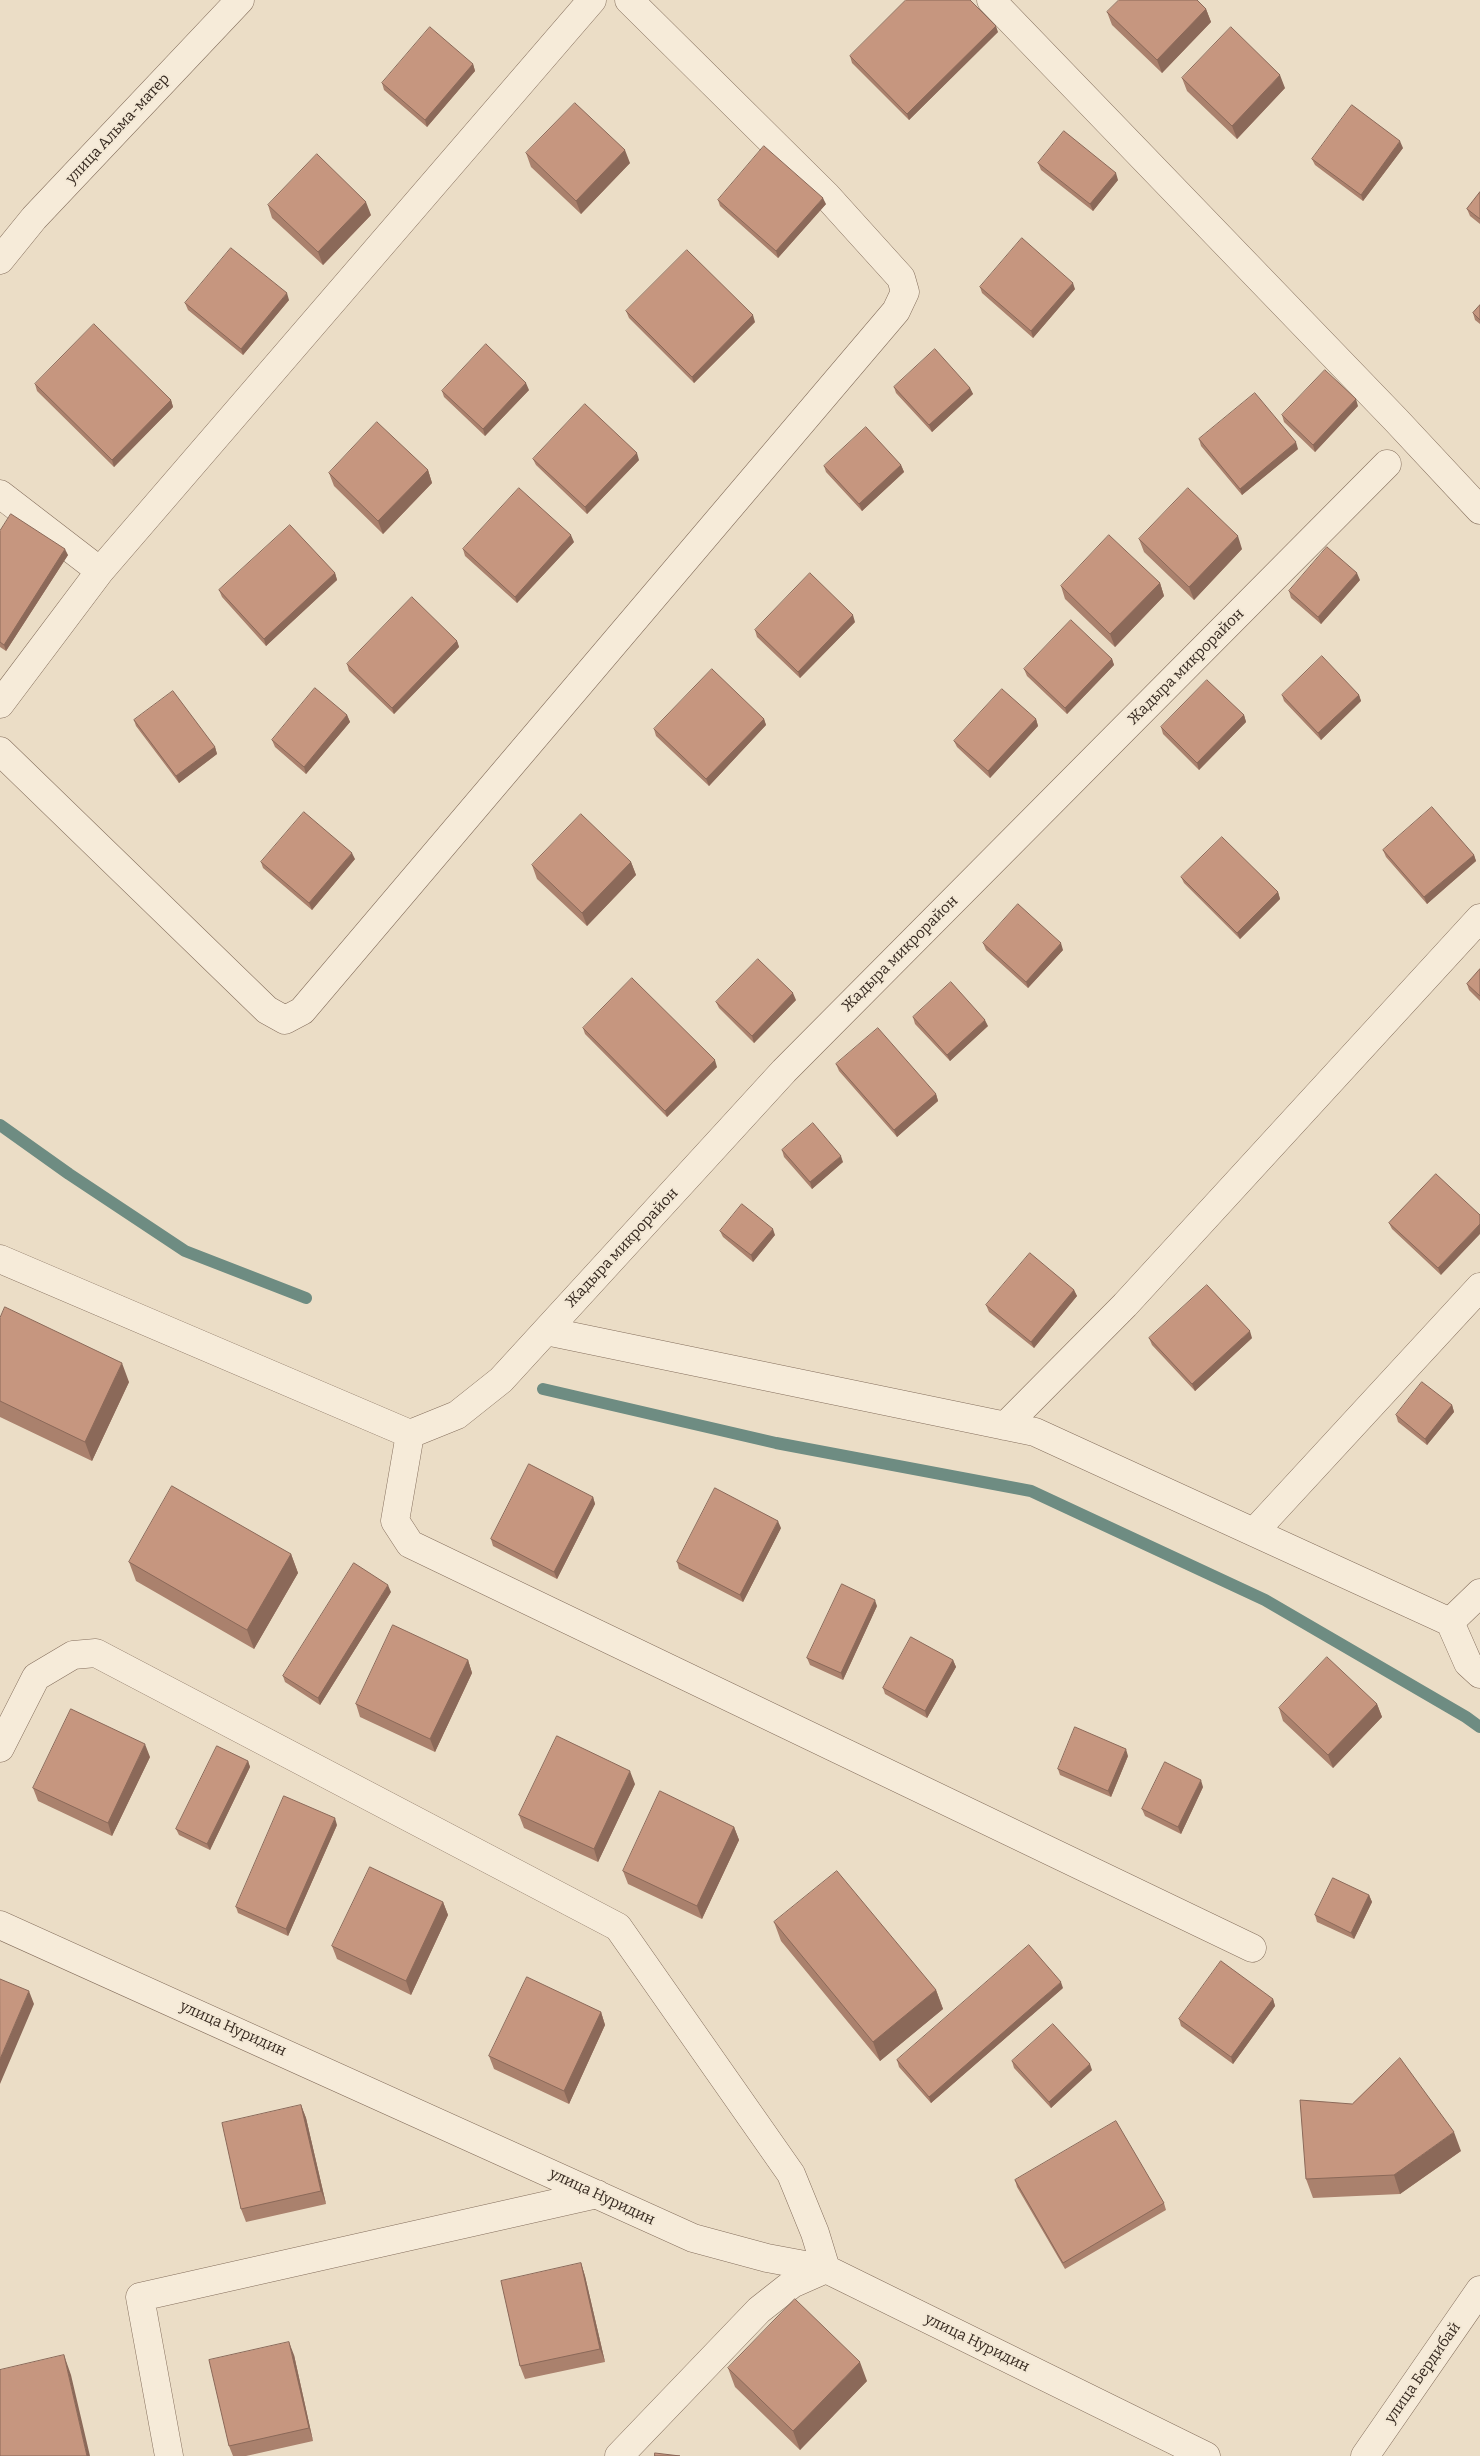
<!DOCTYPE html>
<html>
<head>
<meta charset="utf-8">
<style>
	body { margin:0 }
	canvas { display:block; background:#ebddc6 }
</style>
</head>
<body>
<canvas width="1480" height="2456"></canvas>
<script>
const context = document.querySelector('canvas').getContext('2d');
context.lineJoin = 'round';
function trace(path, color, width, dash) {
  context.strokeStyle = color;
  context.lineWidth = width;
  context.lineCap = dash ? 'butt' : 'round';
  context.setLineDash(dash || []);
  context.stroke(path);
}
function paint(path, color) {
  context.fillStyle = color;
  context.fill(path, 'evenodd');
}
function write(font, color, halo, rows, align = 'center') {
  context.font = font + ' Bitter,serif';
  context.lineWidth = 4;
  context.setLineDash([]);
  context.textBaseline = 'middle';
  context.strokeStyle = halo;
  context.fillStyle = color;
  for (const [text, x, y, turn = 0] of rows) {
    context.save();
    context.translate(x, y);
    context.rotate((+turn || 0) * Math.PI / 180);
    context.textAlign = isNaN(turn) ? turn : align;
    if (halo) context.strokeText(text, 0, 0);
    context.fillText(text, 0, 0);
    context.restore();
  }
}
trace(new Path2D(`
	M 0,1125 L 69,1174 L 185,1251 L 306,1298
	M 543,1389 L 776,1443 L 1031,1491 L 1265,1600 L 1466,1717 L 1480,1727`), '#6e8c82', 12);
const minor = new Path2D(`
	M 991,0 L 1396,420 L 1480,510
	M 0,260 L 34,218 L 240,0
	M 0,494 L 100,571
	M 0,704 L 100,571 L 592,0
	M 0,751 L 267,1010 L 285,1020 L 302,1011 L 896,311 L 905,292 L 901,278 L 826,195 L 629,0
	M 0,1259 L 410,1434
	M 546,1331 L 1035,1432 L 1450,1622 L 1468,1663 L 1480,1674
	M 1005,1426 L 1125,1305 L 1480,918
	M 410,1434 L 457,1415 L 501,1380 L 784,1071 L 1387,464
	M 410,1434 L 395,1521 L 410,1544 L 1252,1948
	M 1254,1532 L 1480,1287
	M 1450,1622 L 1480,1593
	M 0,1748 L 36,1677 L 73,1655 L 96,1653 L 618,1927 L 791,2174 L 815,2233 L 826,2269
	M 0,1925 L 693,2238 L 767,2258 L 826,2269 L 1206,2456
	M 169,2456 L 140,2297 L 597,2194
	M 619,2456 L 759,2310 L 792,2284 L 826,2269
	M 1365,2456 L 1480,2290`);
trace(minor, '#856f5d', 29);
trace(minor, '#f6ebd9', 28);
paint(new Path2D(`
	M 1206,9 L 1211,22 L 1162,73 L 1112,25 L 1107,12 Z
	M 998,32 L 909,120 L 852,63 L 850,56 Z
	M 473,64 L 475,71 L 427,127 L 384,90 L 382,83 Z
	M 1182,78 L 1285,88 L 1237,139 L 1187,91 Z
	M 1403,148 L 1363,201 L 1315,165 L 1312,159 Z
	M 526,153 L 630,163 L 581,214 L 531,167 Z
	M 1038,163 L 1118,180 L 1093,211 L 1041,170 Z
	M 1480,192 L 1480,224 L 1470,216 L 1467,209 Z
	M 718,200 L 826,204 L 778,258 L 720,206 Z
	M 268,205 L 371,215 L 323,265 L 272,218 Z
	M 980,287 L 1075,289 L 1033,338 L 982,293 Z
	M 289,300 L 243,355 L 188,310 L 185,303 Z
	M 1480,305 L 1480,324 L 1475,320 L 1473,313 Z
	M 626,311 L 755,322 L 694,383 L 629,318 Z
	M 35,384 L 171,400 L 173,407 L 114,467 L 37,391 Z
	M 894,387 L 970,388 L 973,394 L 932,432 L 896,393 Z
	M 529,390 L 485,436 L 444,397 L 442,391 Z
	M 1358,406 L 1315,452 L 1284,422 L 1282,415 Z
	M 1199,439 L 1298,449 L 1242,495 L 1201,446 Z
	M 533,459 L 639,460 L 587,514 L 536,465 Z
	M 901,465 L 904,472 L 862,511 L 826,472 L 824,466 Z
	M 428,470 L 432,483 L 383,534 L 334,486 L 329,473 Z
	M 0,531 L 68,555 L 6,651 L 0,647 Z
	M 1139,539 L 1242,549 L 1194,600 L 1144,552 Z
	M 574,542 L 517,603 L 465,556 L 463,549 Z
	M 335,573 L 337,580 L 266,646 L 222,597 L 219,590 Z
	M 1360,580 L 1321,624 L 1291,598 L 1289,591 Z
	M 1160,583 L 1164,596 L 1115,647 L 1065,599 L 1061,586 Z
	M 855,622 L 800,678 L 757,637 L 755,630 Z
	M 457,641 L 459,647 L 394,714 L 349,671 L 347,664 Z
	M 1112,659 L 1114,665 L 1067,714 L 1027,676 L 1024,669 Z
	M 1282,695 L 1359,695 L 1361,701 L 1321,740 L 1284,701 Z
	M 347,715 L 350,722 L 306,774 L 275,747 L 272,740 Z
	M 1244,715 L 1246,722 L 1199,770 L 1163,734 L 1161,727 Z
	M 764,719 L 766,725 L 709,786 L 656,736 L 654,729 Z
	M 1036,719 L 1038,726 L 990,778 L 957,747 L 954,741 Z
	M 134,720 L 215,747 L 217,754 L 179,783 L 136,726 Z
	M 1383,850 L 1474,855 L 1476,861 L 1427,904 L 1386,857 Z
	M 355,859 L 312,910 L 263,868 L 261,862 Z
	M 631,862 L 636,875 L 587,926 L 537,879 L 532,865 Z
	M 1181,877 L 1278,892 L 1280,899 L 1240,939 L 1184,883 Z
	M 983,943 L 1063,950 L 1028,988 L 986,950 Z
	M 1480,969 L 1480,1001 L 1469,990 L 1467,984 Z
	M 796,1000 L 754,1043 L 719,1008 L 716,1002 Z
	M 913,1017 L 988,1026 L 950,1061 L 915,1024 Z
	M 583,1028 L 717,1067 L 667,1117 L 585,1034 Z
	M 836,1064 L 936,1094 L 938,1101 L 897,1137 L 839,1071 Z
	M 782,1150 L 843,1162 L 812,1189 L 784,1157 Z
	M 1436,1174 L 1441,1275 L 1392,1229 L 1389,1223 Z
	M 720,1231 L 775,1235 L 753,1262 L 723,1237 Z
	M 1074,1290 L 1077,1296 L 1034,1348 L 989,1312 L 986,1305 Z
	M 0,1318 L 129,1382 L 92,1461 L 0,1417 Z
	M 1149,1338 L 1252,1338 L 1195,1391 L 1152,1345 Z
	M 1452,1405 L 1454,1412 L 1427,1445 L 1398,1422 L 1396,1415 Z
	M 593,1497 L 595,1504 L 557,1579 L 493,1546 L 491,1539 Z
	M 781,1528 L 743,1602 L 679,1569 L 677,1562 Z
	M 291,1554 L 298,1573 L 254,1649 L 136,1581 L 129,1562 Z
	M 391,1592 L 320,1705 L 285,1682 L 283,1676 Z
	M 877,1606 L 843,1680 L 810,1665 L 807,1658 Z
	M 468,1660 L 472,1673 L 435,1752 L 360,1717 L 356,1704 Z
	M 953,1660 L 956,1667 L 927,1718 L 885,1694 L 883,1688 Z
	M 1377,1704 L 1382,1717 L 1333,1768 L 1283,1721 L 1279,1708 Z
	M 1128,1756 L 1111,1797 L 1060,1775 L 1058,1769 Z
	M 150,1757 L 112,1836 L 38,1801 L 33,1788 Z
	M 248,1761 L 250,1767 L 210,1850 L 179,1835 L 176,1829 Z
	M 635,1784 L 598,1862 L 524,1828 L 519,1815 Z
	M 1203,1787 L 1181,1834 L 1145,1816 L 1142,1809 Z
	M 337,1825 L 288,1936 L 238,1913 L 236,1907 Z
	M 734,1827 L 739,1840 L 702,1919 L 628,1884 L 623,1871 Z
	M 1369,1895 L 1372,1902 L 1354,1939 L 1317,1922 L 1315,1915 Z
	M 443,1902 L 448,1915 L 411,1995 L 337,1959 L 332,1946 Z
	M 774,1922 L 936,1990 L 943,2009 L 880,2061 L 781,1941 Z
	M 1063,1988 L 931,2103 L 899,2067 L 897,2060 Z
	M 1273,1999 L 1275,2006 L 1233,2064 L 1181,2026 L 1179,2019 Z
	M 601,2012 L 605,2025 L 569,2104 L 494,2069 L 489,2056 Z
	M 1012,2061 L 1092,2070 L 1051,2108 L 1014,2068 Z
	M 301,2105 L 306,2118 L 326,2204 L 246,2222 L 241,2209 Z
	M 1461,2151 L 1400,2194 L 1313,2198 L 1306,2179 Z
	M 1015,2180 L 1164,2203 L 1166,2210 L 1065,2269 L 1017,2187 Z
	M 581,2263 L 585,2276 L 605,2362 L 525,2379 L 520,2366 Z
	M 294,2355 L 313,2441 L 246,2456 L 233,2456 L 229,2446 Z
	M 728,2368 L 867,2381 L 800,2450 L 735,2387 Z`), '#aa816d');
paint(new Path2D(`
	M 1206,9 L 1211,22 L 1162,73 L 1157,60 Z
	M 996,26 L 998,32 L 909,120 L 907,114 Z
	M 473,64 L 475,71 L 427,127 L 425,120 Z
	M 1280,75 L 1285,88 L 1237,139 L 1232,126 Z
	M 1400,141 L 1403,148 L 1363,201 L 1361,195 Z
	M 625,150 L 630,163 L 581,214 L 576,201 Z
	M 1116,173 L 1118,180 L 1093,211 L 1090,204 Z
	M 823,198 L 826,204 L 778,258 L 776,251 Z
	M 366,202 L 371,215 L 323,265 L 318,252 Z
	M 1073,283 L 1075,289 L 1033,338 L 1031,331 Z
	M 287,293 L 289,300 L 243,355 L 241,349 Z
	M 753,315 L 755,322 L 694,383 L 692,377 Z
	M 526,383 L 529,390 L 485,436 L 483,429 Z
	M 970,388 L 973,394 L 932,432 L 929,425 Z
	M 1356,399 L 1358,406 L 1315,452 L 1313,445 Z
	M 171,400 L 173,407 L 114,467 L 112,460 Z
	M 1296,442 L 1298,449 L 1242,495 L 1240,489 Z
	M 637,453 L 639,460 L 587,514 L 585,507 Z
	M 901,465 L 904,472 L 862,511 L 859,504 Z
	M 428,470 L 432,483 L 383,534 L 378,521 Z
	M 571,535 L 574,542 L 517,603 L 515,597 Z
	M 1238,536 L 1242,549 L 1194,600 L 1189,587 Z
	M 65,549 L 68,555 L 6,651 L 4,645 Z
	M 335,573 L 337,580 L 266,646 L 264,639 Z
	M 1357,573 L 1360,580 L 1321,624 L 1318,617 Z
	M 1160,583 L 1164,596 L 1115,647 L 1110,634 Z
	M 853,615 L 855,622 L 800,678 L 798,672 Z
	M 457,641 L 459,647 L 394,714 L 392,708 Z
	M 1112,659 L 1114,665 L 1067,714 L 1065,708 Z
	M 1359,695 L 1361,701 L 1321,740 L 1318,733 Z
	M 347,715 L 350,722 L 306,774 L 304,767 Z
	M 1244,715 L 1246,722 L 1199,770 L 1197,763 Z
	M 764,719 L 766,725 L 709,786 L 706,779 Z
	M 1036,719 L 1038,726 L 990,778 L 988,771 Z
	M 215,747 L 217,754 L 179,783 L 176,776 Z
	M 352,853 L 355,859 L 312,910 L 309,903 Z
	M 1474,855 L 1476,861 L 1427,904 L 1424,897 Z
	M 631,862 L 636,875 L 587,926 L 582,913 Z
	M 1278,892 L 1280,899 L 1240,939 L 1237,933 Z
	M 1061,943 L 1063,950 L 1028,988 L 1026,982 Z
	M 793,993 L 796,1000 L 754,1043 L 752,1036 Z
	M 985,1020 L 988,1026 L 950,1061 L 947,1055 Z
	M 715,1060 L 717,1067 L 667,1117 L 665,1111 Z
	M 936,1094 L 938,1101 L 897,1137 L 894,1130 Z
	M 841,1156 L 843,1162 L 812,1189 L 810,1182 Z
	M 1480,1224 L 1480,1234 L 1441,1275 L 1438,1268 Z
	M 773,1229 L 775,1235 L 753,1262 L 751,1255 Z
	M 1074,1290 L 1077,1296 L 1034,1348 L 1031,1342 Z
	M 1250,1331 L 1252,1338 L 1195,1391 L 1192,1384 Z
	M 122,1363 L 129,1382 L 92,1461 L 85,1442 Z
	M 1452,1405 L 1454,1412 L 1427,1445 L 1425,1439 Z
	M 593,1497 L 595,1504 L 557,1579 L 554,1572 Z
	M 778,1521 L 781,1528 L 743,1602 L 740,1595 Z
	M 291,1554 L 298,1573 L 254,1649 L 247,1630 Z
	M 388,1585 L 391,1592 L 320,1705 L 318,1698 Z
	M 875,1600 L 877,1606 L 843,1680 L 841,1673 Z
	M 468,1660 L 472,1673 L 435,1752 L 430,1739 Z
	M 953,1660 L 956,1667 L 927,1718 L 925,1711 Z
	M 1377,1704 L 1382,1717 L 1333,1768 L 1328,1755 Z
	M 145,1744 L 150,1757 L 112,1836 L 108,1823 Z
	M 1126,1749 L 1128,1756 L 1111,1797 L 1108,1791 Z
	M 248,1761 L 250,1767 L 210,1850 L 207,1844 Z
	M 630,1771 L 635,1784 L 598,1862 L 594,1849 Z
	M 1201,1780 L 1203,1787 L 1181,1834 L 1178,1827 Z
	M 335,1818 L 337,1825 L 288,1936 L 286,1929 Z
	M 734,1827 L 739,1840 L 702,1919 L 697,1906 Z
	M 1369,1895 L 1372,1902 L 1354,1939 L 1351,1933 Z
	M 443,1902 L 448,1915 L 411,1995 L 406,1981 Z
	M 1061,1982 L 1063,1988 L 931,2103 L 929,2097 Z
	M 936,1990 L 943,2009 L 880,2061 L 873,2042 Z
	M 29,1991 L 34,2004 L 0,2084 L 0,2059 Z
	M 1273,1999 L 1275,2006 L 1233,2064 L 1231,2057 Z
	M 601,2012 L 605,2025 L 569,2104 L 564,2091 Z
	M 1090,2064 L 1092,2070 L 1051,2108 L 1049,2102 Z
	M 301,2105 L 306,2118 L 326,2204 L 321,2191 Z
	M 1454,2132 L 1461,2151 L 1400,2194 L 1394,2175 Z
	M 581,2263 L 585,2276 L 605,2362 L 600,2349 Z
	M 289,2342 L 294,2355 L 313,2441 L 309,2428 Z
	M 64,2355 L 71,2375 L 90,2456 L 87,2456 Z
	M 860,2362 L 867,2381 L 800,2450 L 793,2431 Z`), '#8b6959');
const building = new Path2D(`
	M 906,0 L 970,0 L 996,26 L 907,114 L 850,56 Z
	M 1119,0 L 1197,0 L 1206,9 L 1157,60 L 1107,12 Z
	M 430,27 L 473,64 L 425,120 L 382,83 Z
	M 1231,27 L 1280,75 L 1232,126 L 1182,78 Z
	M 575,103 L 625,150 L 576,201 L 526,153 Z
	M 1352,105 L 1400,141 L 1361,195 L 1312,159 Z
	M 1064,131 L 1116,173 L 1090,204 L 1038,163 Z
	M 764,146 L 823,198 L 776,251 L 718,200 Z
	M 317,154 L 366,202 L 318,252 L 268,205 Z
	M 1480,192 L 1480,219 L 1467,209 Z
	M 1022,238 L 1073,283 L 1031,331 L 980,287 Z
	M 231,248 L 287,293 L 241,349 L 185,303 Z
	M 687,250 L 753,315 L 692,377 L 626,311 Z
	M 1480,305 L 1480,320 L 1473,313 Z
	M 94,324 L 171,400 L 112,460 L 35,384 Z
	M 486,344 L 526,383 L 483,429 L 442,391 Z
	M 935,349 L 970,388 L 929,425 L 894,387 Z
	M 1325,370 L 1356,399 L 1313,445 L 1282,415 Z
	M 1255,393 L 1296,442 L 1240,489 L 1199,439 Z
	M 585,404 L 637,453 L 585,507 L 533,459 Z
	M 377,422 L 428,470 L 378,521 L 329,473 Z
	M 866,427 L 901,465 L 859,504 L 824,466 Z
	M 519,488 L 571,535 L 515,597 L 463,549 Z
	M 1188,488 L 1238,536 L 1189,587 L 1139,539 Z
	M 11,514 L 65,549 L 4,645 L 0,642 L 0,531 Z
	M 290,525 L 335,573 L 264,639 L 219,590 Z
	M 1109,535 L 1160,583 L 1110,634 L 1061,586 Z
	M 1327,547 L 1357,573 L 1318,617 L 1289,591 Z
	M 810,573 L 853,615 L 798,672 L 755,630 Z
	M 412,597 L 457,641 L 392,708 L 347,664 Z
	M 1071,620 L 1112,659 L 1065,708 L 1024,669 Z
	M 1322,656 L 1359,695 L 1318,733 L 1282,695 Z
	M 712,669 L 764,719 L 706,779 L 654,729 Z
	M 1207,680 L 1244,715 L 1197,763 L 1161,727 Z
	M 315,688 L 347,715 L 304,767 L 272,740 Z
	M 1002,689 L 1036,719 L 988,771 L 954,741 Z
	M 173,691 L 215,747 L 176,776 L 134,720 Z
	M 1432,807 L 1474,855 L 1424,897 L 1383,850 Z
	M 304,812 L 352,853 L 309,903 L 261,862 Z
	M 581,814 L 631,862 L 582,913 L 532,865 Z
	M 1222,837 L 1278,892 L 1237,933 L 1181,877 Z
	M 1018,904 L 1061,943 L 1026,982 L 983,943 Z
	M 758,959 L 793,993 L 752,1036 L 716,1002 Z
	M 1480,969 L 1480,996 L 1467,984 Z
	M 632,978 L 715,1060 L 665,1111 L 583,1028 Z
	M 951,982 L 985,1020 L 947,1055 L 913,1017 Z
	M 878,1028 L 936,1094 L 894,1130 L 836,1064 Z
	M 813,1123 L 841,1156 L 810,1182 L 782,1150 Z
	M 1436,1174 L 1480,1215 L 1480,1224 L 1438,1268 L 1389,1223 Z
	M 742,1204 L 773,1229 L 751,1255 L 720,1231 Z
	M 1030,1253 L 1074,1290 L 1031,1342 L 986,1305 Z
	M 1207,1285 L 1250,1331 L 1192,1384 L 1149,1338 Z
	M 5,1307 L 122,1363 L 85,1442 L 0,1401 L 0,1318 Z
	M 1422,1382 L 1452,1405 L 1425,1439 L 1396,1415 Z
	M 529,1464 L 593,1497 L 554,1572 L 491,1539 Z
	M 172,1486 L 291,1554 L 247,1630 L 129,1562 Z
	M 715,1488 L 778,1521 L 740,1595 L 677,1562 Z
	M 354,1563 L 388,1585 L 318,1698 L 283,1676 Z
	M 842,1584 L 875,1600 L 841,1673 L 807,1658 Z
	M 393,1625 L 468,1660 L 430,1739 L 356,1704 Z
	M 911,1637 L 953,1660 L 925,1711 L 883,1688 Z
	M 1327,1657 L 1377,1704 L 1328,1755 L 1279,1708 Z
	M 71,1709 L 145,1744 L 108,1823 L 33,1788 Z
	M 1075,1727 L 1126,1749 L 1108,1791 L 1058,1769 Z
	M 557,1736 L 630,1771 L 594,1849 L 519,1815 Z
	M 217,1746 L 248,1761 L 207,1844 L 176,1829 Z
	M 1165,1762 L 1201,1780 L 1178,1827 L 1142,1809 Z
	M 660,1791 L 734,1827 L 697,1906 L 623,1871 Z
	M 284,1796 L 335,1818 L 286,1929 L 236,1907 Z
	M 370,1867 L 443,1902 L 406,1981 L 332,1946 Z
	M 837,1871 L 936,1990 L 873,2042 L 774,1922 Z
	M 1333,1878 L 1369,1895 L 1351,1933 L 1315,1915 Z
	M 1029,1945 L 1061,1982 L 929,2097 L 897,2060 Z
	M 1221,1961 L 1273,1999 L 1231,2057 L 1179,2019 Z
	M 527,1977 L 601,2012 L 564,2091 L 489,2056 Z
	M 0,1979 L 29,1991 L 0,2059 Z
	M 1053,2024 L 1090,2064 L 1049,2102 L 1012,2061 Z
	M 1400,2058 L 1454,2132 L 1394,2175 L 1306,2179 L 1300,2100 L 1352,2104 Z
	M 301,2105 L 321,2191 L 241,2209 L 222,2123 Z
	M 1116,2121 L 1164,2203 L 1063,2263 L 1015,2180 Z
	M 581,2263 L 600,2349 L 520,2366 L 501,2281 Z
	M 795,2299 L 860,2362 L 793,2431 L 728,2368 Z
	M 289,2342 L 309,2428 L 229,2446 L 209,2360 Z
	M 64,2355 L 87,2456 L 0,2456 L 0,2370 Z
	M 655,2453 L 680,2456 L 655,2456 Z`);
paint(building, '#c6967f');
trace(building, '#8b6959', 1);
write('15px', '#362920', '#f3e8d5', [
	["улица Альма-матер",118,129,-47],
	["Жадыра микрорайон",1186,667,-45],
	["Жадыра микрорайон",900,954,-45],
	["Жадыра микрорайон",622,1248,-47],
	["улица Нуридин",233,2029,24],
	["улица Нуридин",602,2197,25],
	["улица Нуридин",977,2343,26],
	["улица Бердибай",1423,2373,-55]
]);
</script>
</body>
</html>
